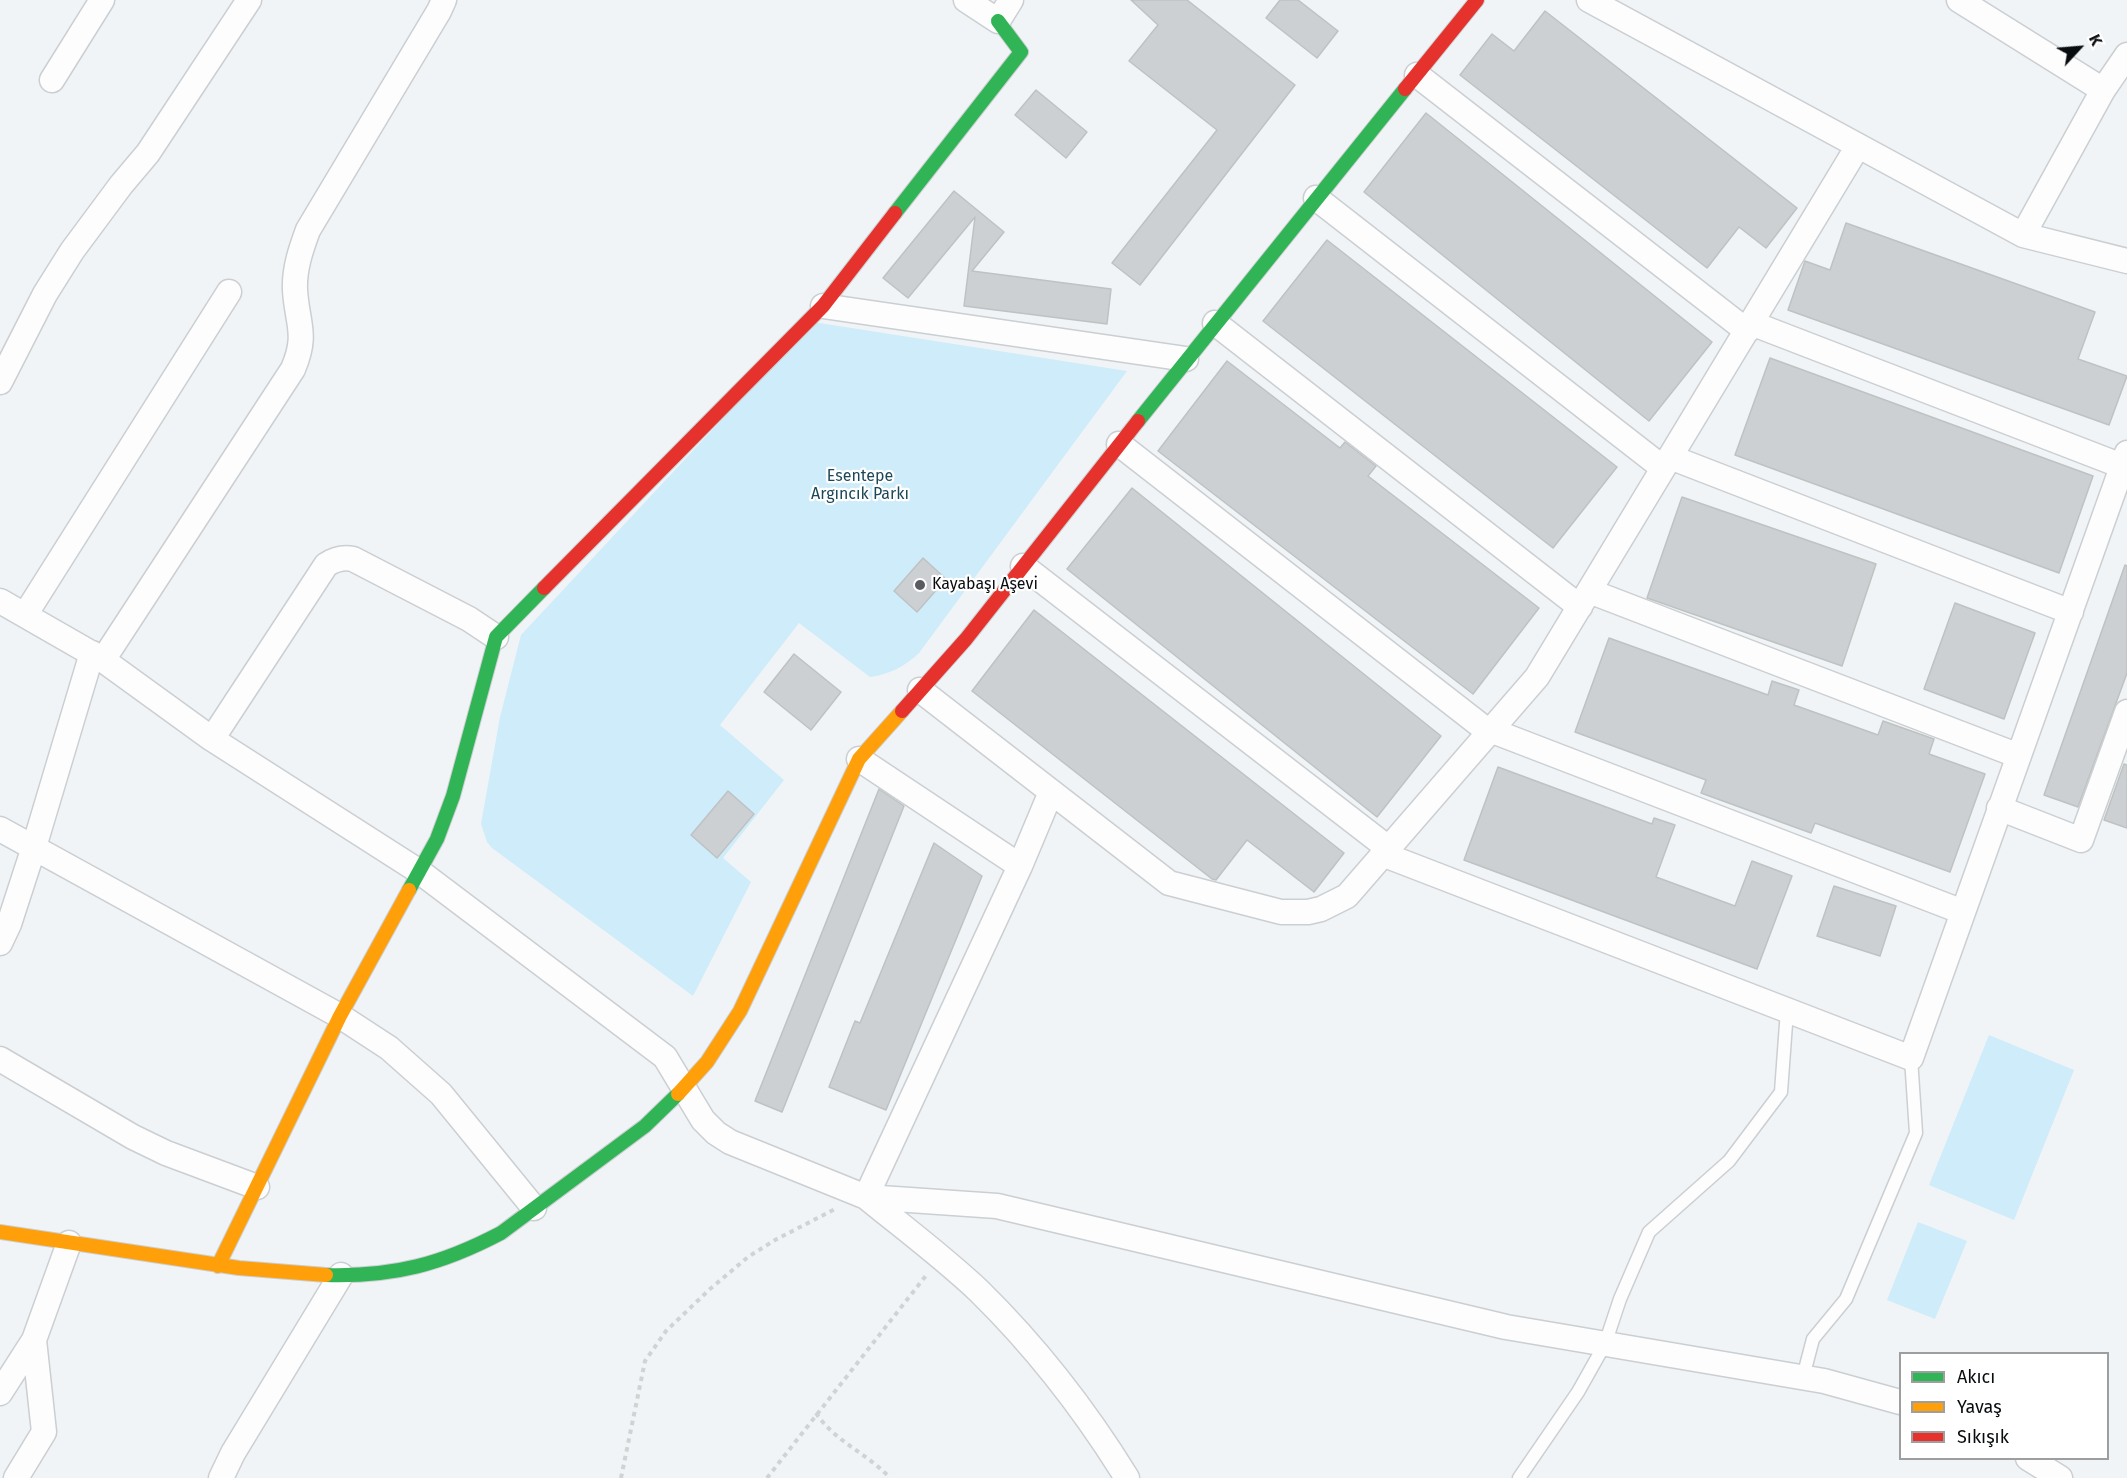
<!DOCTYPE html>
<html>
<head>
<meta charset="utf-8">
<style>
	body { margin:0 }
	#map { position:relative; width:2127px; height:1478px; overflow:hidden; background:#f0f4f6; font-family:"Fira Sans",sans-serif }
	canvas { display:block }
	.legend { position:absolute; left:1899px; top:1352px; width:210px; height:108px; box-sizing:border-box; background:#fff; border:2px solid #9d9e9f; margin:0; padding:8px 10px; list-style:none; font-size:18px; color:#090c0e }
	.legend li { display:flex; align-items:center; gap:12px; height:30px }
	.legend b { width:30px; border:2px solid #9d9e9f }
	.north { position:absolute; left:2049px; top:18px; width:60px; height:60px; -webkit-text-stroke:4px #fff; paint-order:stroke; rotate:64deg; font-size:16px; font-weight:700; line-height:24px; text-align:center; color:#090c0e }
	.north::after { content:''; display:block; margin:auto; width:21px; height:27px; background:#090c0e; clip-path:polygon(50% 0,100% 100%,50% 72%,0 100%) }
</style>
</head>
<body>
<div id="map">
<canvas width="2127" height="1478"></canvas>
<ul class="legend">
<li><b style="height:8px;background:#30b455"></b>Akıcı</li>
<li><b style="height:8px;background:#ff9f0a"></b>Yavaş</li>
<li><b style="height:8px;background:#e5322d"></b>Sıkışık</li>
</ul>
<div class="north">K</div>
</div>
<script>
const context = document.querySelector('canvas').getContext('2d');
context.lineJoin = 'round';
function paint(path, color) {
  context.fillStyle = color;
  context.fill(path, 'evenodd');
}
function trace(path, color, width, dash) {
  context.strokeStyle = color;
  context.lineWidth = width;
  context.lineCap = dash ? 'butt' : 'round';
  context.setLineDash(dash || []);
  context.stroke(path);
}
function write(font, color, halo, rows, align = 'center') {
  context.font = font + ' "Fira Sans",sans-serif';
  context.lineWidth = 4.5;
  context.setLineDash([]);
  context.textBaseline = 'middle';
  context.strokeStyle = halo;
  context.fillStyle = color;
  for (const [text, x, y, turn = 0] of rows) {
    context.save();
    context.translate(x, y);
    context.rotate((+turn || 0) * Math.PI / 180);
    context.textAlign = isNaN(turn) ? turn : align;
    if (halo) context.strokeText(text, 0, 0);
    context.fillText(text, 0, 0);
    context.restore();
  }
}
paint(new Path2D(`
	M 813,322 L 1127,371 L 919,653 C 904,667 890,674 870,677 L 799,623 L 720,725 L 784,780 L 723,858 L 751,882 L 693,996 L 492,848 L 487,842 L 481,824 L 500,717 L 521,635 Z
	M 1989,1035 L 2074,1070 L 2014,1220 L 1929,1185 Z
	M 1918,1222 L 1967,1241 L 1935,1319 L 1887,1300 Z`), '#ceecf9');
const building = new Path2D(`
	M 1131,0 L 1187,0 L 1295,85 L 1140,285 L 1112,263 L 1217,130 L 1129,61 L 1158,25 Z
	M 1280,0 L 1298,0 L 1338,31 L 1317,58 L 1266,18 Z
	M 1545,11 L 1797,208 L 1766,248 L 1739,227 L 1707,268 L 1460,75 L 1492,34 L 1514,51 Z
	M 1036,90 L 1087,132 L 1066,158 L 1015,115 Z
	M 1426,113 L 1712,342 L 1649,421 L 1364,192 Z
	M 954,191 L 1004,232 L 972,271 L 1111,289 L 1107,324 L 964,306 L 975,217 L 908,298 L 883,278 Z
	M 1846,223 L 2095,312 L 2078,359 L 2127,376 L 2109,425 L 1788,310 L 1805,261 L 1830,270 Z
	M 1327,240 L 1617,467 L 1553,548 L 1263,321 Z
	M 1770,358 L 2093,476 L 2059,573 L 1735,455 Z
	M 1227,361 L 1340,448 L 1345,442 L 1376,466 L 1368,476 L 1539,608 L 1473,694 L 1158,451 Z
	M 1132,488 L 1441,736 L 1377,817 L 1067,569 Z
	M 1682,497 L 1876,564 L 1842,666 L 1647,598 Z
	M 923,558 L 946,579 L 917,612 L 894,591 Z
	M 2125,565 L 2127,566 L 2127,673 L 2078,807 L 2044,795 Z
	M 1955,603 L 2035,633 L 2004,719 L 1924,689 Z
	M 1034,610 L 1344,853 L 1314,892 L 1247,840 L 1216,880 L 1212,879 L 972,691 Z
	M 1609,638 L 1768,695 L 1772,681 L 1799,690 L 1794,705 L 1878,735 L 1883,721 L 1934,739 L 1929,754 L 1985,774 L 1950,872 L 1815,823 L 1811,833 L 1701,793 L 1706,780 L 1575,732 Z
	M 794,654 L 841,692 L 811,730 L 764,692 Z
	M 2124,764 L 2127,765 L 2127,828 L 2104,820 Z
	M 1498,767 L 1652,824 L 1654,818 L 1675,825 L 1656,877 L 1735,906 L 1752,861 L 1792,876 L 1757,969 L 1464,860 Z
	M 879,789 L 904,806 L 782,1112 L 755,1101 Z
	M 728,791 L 754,814 L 717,858 L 691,835 Z
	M 934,843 L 982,876 L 886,1110 L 829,1087 L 855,1021 L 860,1023 Z
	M 1834,886 L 1896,906 L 1880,956 L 1817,936 Z`);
paint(building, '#cdd0d2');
trace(building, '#bec2c3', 1.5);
const lane = new Path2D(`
	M 1803,1377 L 1813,1339 L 1846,1299 L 1916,1133 L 1911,1058
	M 1519,1478 L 1578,1392 L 1605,1344 L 1620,1299 L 1649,1232 L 1729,1161 L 1781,1092 L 1787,1010`);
const street = new Path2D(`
	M 966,0 L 998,21 L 1011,0
	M 1589,0 L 2023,235 L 2127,261
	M 1959,0 L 2103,90
	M 1417,75 L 1747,331
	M 52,80 L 102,0
	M 1316,198 L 1663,468
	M 2023,235 L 2103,90 L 2127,55
	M 823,306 L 1186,359
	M 1215,323 L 1580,607
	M 1751,323 L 2122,466
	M 0,382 L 45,294 L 72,251 L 121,185 L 148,153 L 249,0
	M 1119,444 L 1489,732
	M 1670,457 L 2071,612
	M 1023,566 L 1388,848
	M 1589,591 L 2019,756
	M 0,601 L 103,660 L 212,739 L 420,872 L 665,1057 L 703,1120 L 716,1133 L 730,1142 L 866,1197 L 1020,866 L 1051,792
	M 25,615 L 229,292
	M 103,660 L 293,369 C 308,334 297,324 295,290 C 294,269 301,249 308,230 L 439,11 L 444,0
	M 920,690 L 1169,883 L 1281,912 L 1308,912 L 1321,909 L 1347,896 L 1537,677 L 1858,146
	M 1490,730 L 1963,912
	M 212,739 L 326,565 C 335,559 343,557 353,559 L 469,619 L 496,637
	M 859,759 L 1020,866
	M 1999,808 L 2081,840 L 2127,712
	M 0,829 L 340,1016 L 389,1048 L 441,1094 L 534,1208
	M 1382,854 L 1911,1058 L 2127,453
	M 0,943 L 9,924 L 34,847 L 92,653
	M 0,1059 L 133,1137 L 166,1153 L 257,1187
	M 866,1197 L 997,1206 L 1506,1327 L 1824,1381 L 1900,1402
	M 866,1197 C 904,1228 943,1257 979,1291 C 1036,1347 1085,1410 1127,1478
	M 0,1393 L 34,1340 L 69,1243
	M 2028,1458 L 2060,1478
	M 16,1478 L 44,1432 L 34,1340
	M 221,1478 L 233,1453 L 341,1275`);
const fast = new Path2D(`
	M 895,213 L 1021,52 L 998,21
	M 1138,421 L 1405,89
	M 409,890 L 437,839 L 453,796 L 496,637 L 544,588
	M 326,1275 C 394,1277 442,1264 501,1233 L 645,1126 L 678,1094`);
const slow = new Path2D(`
	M 678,1094 L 707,1062 L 740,1011 L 859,759 L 902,711
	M 0,1232 L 239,1268 L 326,1275
	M 218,1266 L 340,1016 L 409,890`);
const jam = new Path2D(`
	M 1405,89 L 1477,0
	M 544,588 L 823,306 L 895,213
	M 902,711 L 966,639 L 1138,421`);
trace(lane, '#cbcfd1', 15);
trace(street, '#cbcfd1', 27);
trace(fast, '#cbcfd1', 16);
trace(slow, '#cbcfd1', 16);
trace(jam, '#cbcfd1', 16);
trace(new Path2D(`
	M 816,1413 C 835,1442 867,1453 890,1478
	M 621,1478 L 645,1361 L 666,1331 L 710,1289 L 748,1257 L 775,1240 L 837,1208
	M 767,1478 L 928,1273`), '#d1d2d3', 4, [4.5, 4.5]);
trace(lane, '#fdfdfe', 12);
trace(street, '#fdfdfe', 24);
trace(fast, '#30b455', 14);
trace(slow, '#ff9f0a', 14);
trace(jam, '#e5322d', 14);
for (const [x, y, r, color] of [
	[920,585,6,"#5a5d5f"]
]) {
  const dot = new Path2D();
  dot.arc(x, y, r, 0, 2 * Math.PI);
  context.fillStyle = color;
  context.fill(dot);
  trace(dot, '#fff', 2);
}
write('16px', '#1c4859', '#fff', [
	["Esentepe",860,477],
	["Argıncık Parkı",860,495]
]);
write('16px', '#090c0e', '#fff', [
	["Kayabaşı Aşevi",932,585]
], 'left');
</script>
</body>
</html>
